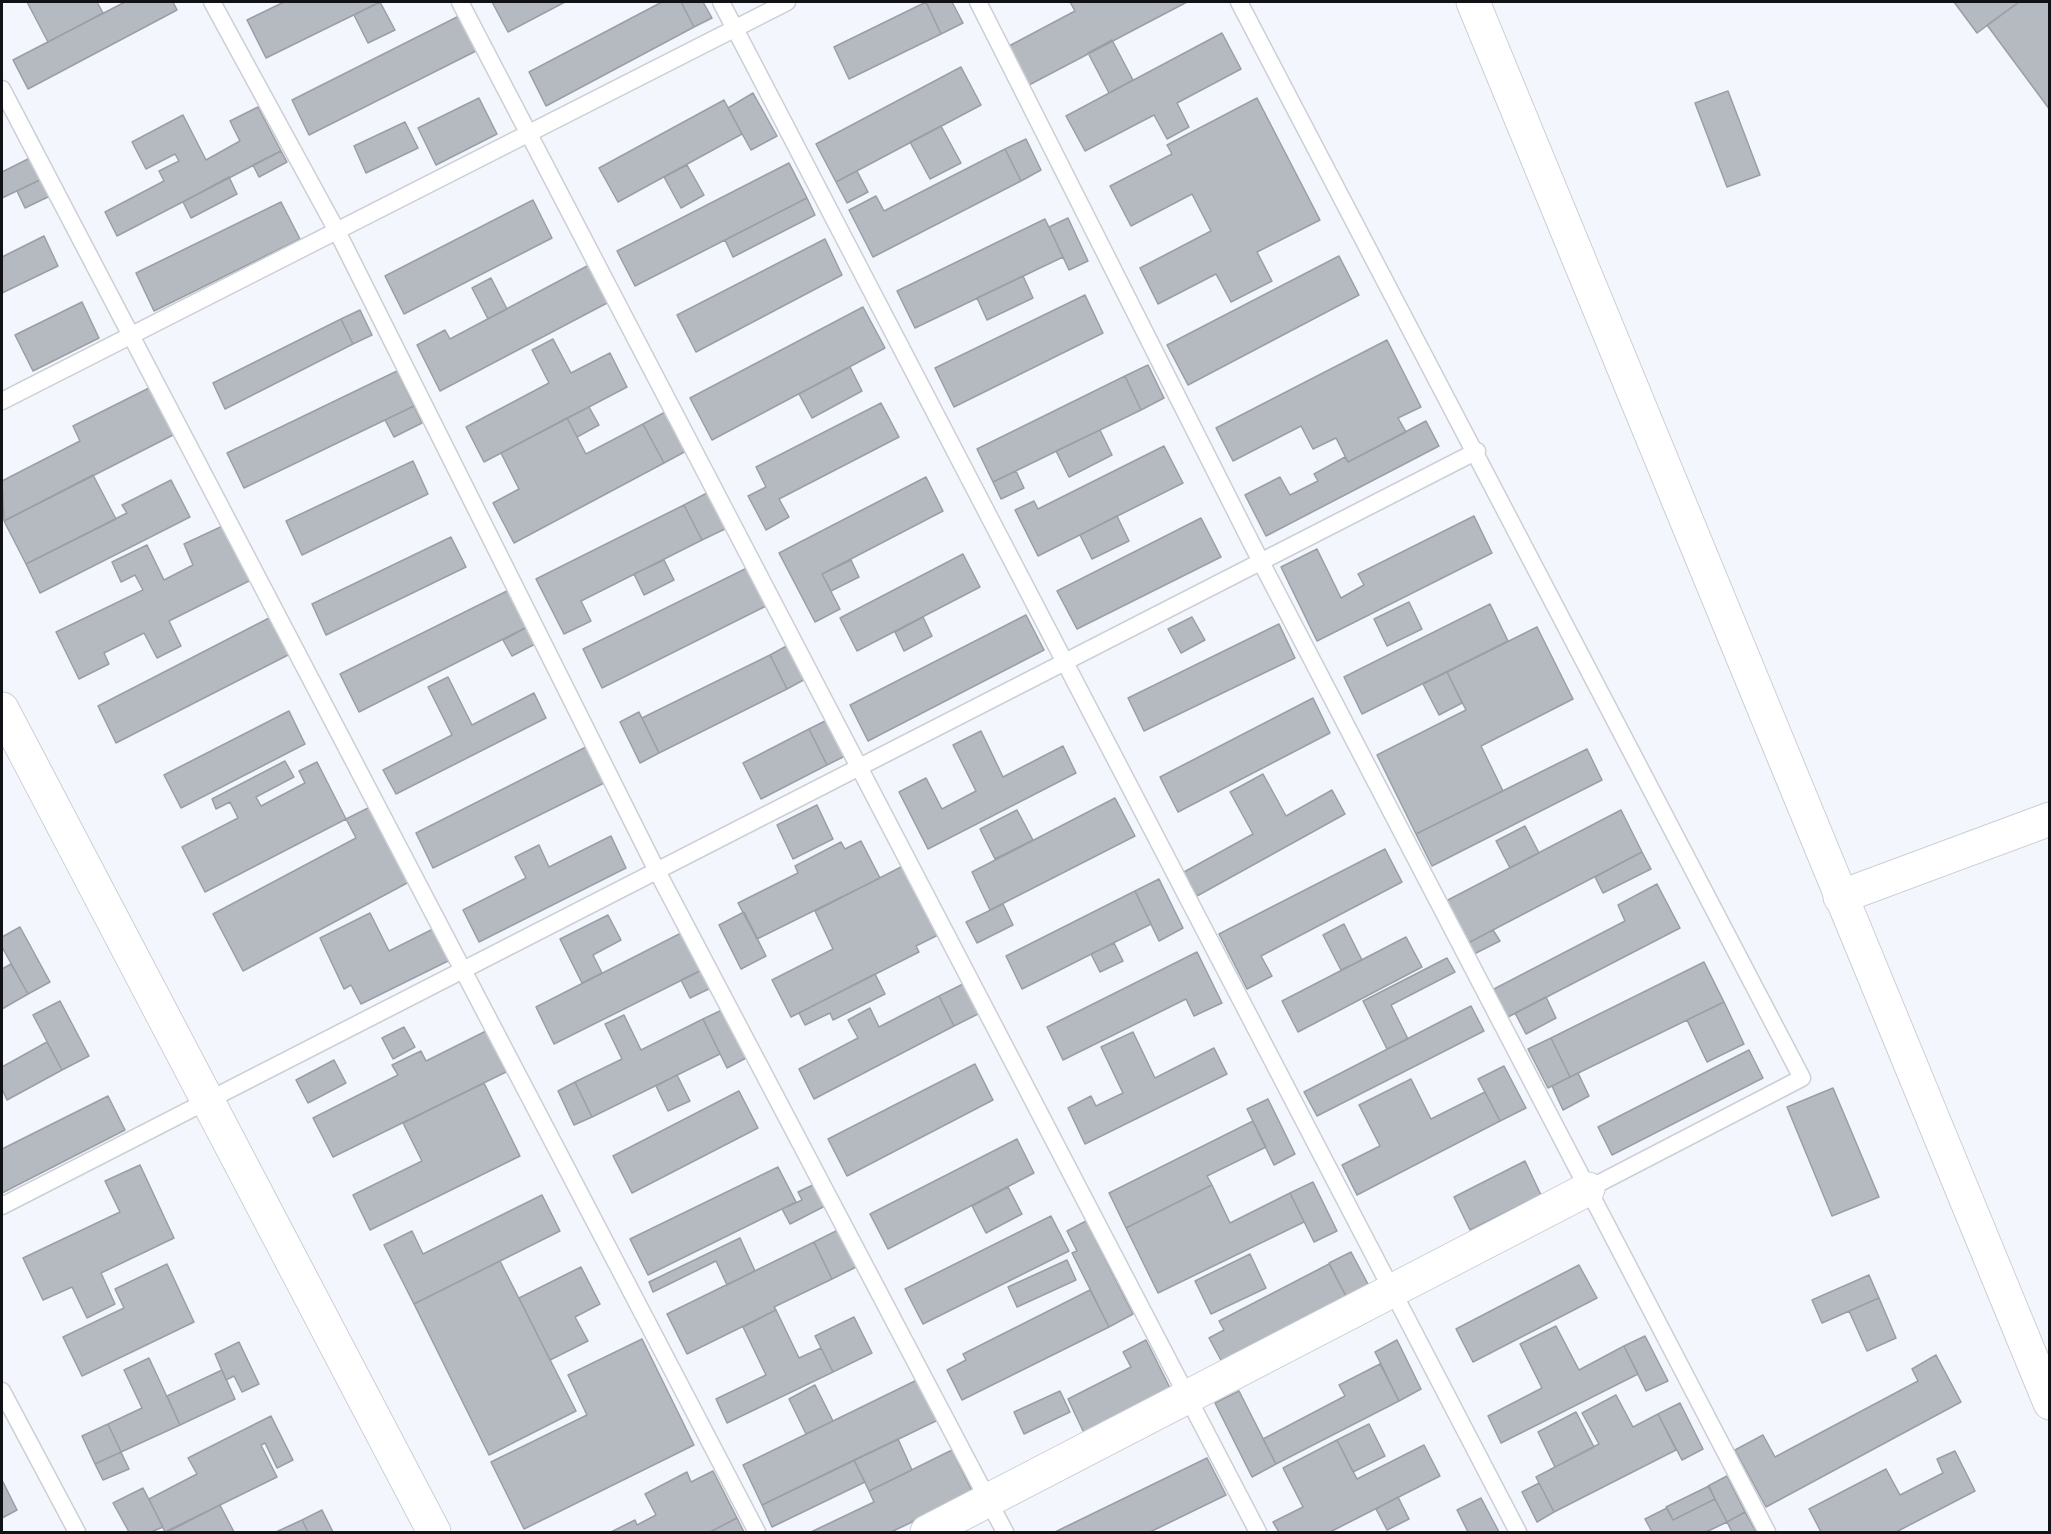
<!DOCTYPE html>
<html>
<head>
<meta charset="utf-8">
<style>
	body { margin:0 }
	#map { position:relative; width:2051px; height:1534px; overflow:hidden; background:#f3f7fd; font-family:"Noto Sans",sans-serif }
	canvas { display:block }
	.frame { position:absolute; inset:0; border:3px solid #101215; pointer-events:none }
</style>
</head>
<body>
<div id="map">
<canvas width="2051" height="1534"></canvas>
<div class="frame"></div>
</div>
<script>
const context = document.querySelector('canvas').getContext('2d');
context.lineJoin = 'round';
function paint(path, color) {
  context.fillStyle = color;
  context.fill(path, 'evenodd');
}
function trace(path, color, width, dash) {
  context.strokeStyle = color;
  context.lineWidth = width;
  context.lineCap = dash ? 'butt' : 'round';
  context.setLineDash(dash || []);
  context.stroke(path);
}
const building = new Path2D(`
	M 27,2 L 97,2 L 103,13 L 48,42 Z
	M 125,2 L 173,2 L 177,10 L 28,89 L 13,60 Z
	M 284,2 L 380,2 L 266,58 L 247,20 Z
	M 380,2 L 395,30 L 368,43 L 354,15 Z
	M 492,2 L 565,2 L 508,32 Z
	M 662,2 L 681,2 L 694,27 L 546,106 L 529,72 Z
	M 681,2 L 703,2 L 712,18 L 694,27 Z
	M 926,2 L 952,2 L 963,23 L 941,34 Z
	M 926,2 L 941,34 L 849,79 L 834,47 Z
	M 1070,2 L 1187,2 L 1029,85 L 1009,46 L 1075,11 Z
	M 1954,2 L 2019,2 L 1977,33 Z
	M 2019,2 L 2050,2 L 2050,110 L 1987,25 Z
	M 461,15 L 478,50 L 309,135 L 292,100 Z
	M 1222,33 L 1241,69 L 1177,103 L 1189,127 L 1167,139 L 1154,115 L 1085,151 L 1066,116 Z
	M 1112,40 L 1133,80 L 1109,93 L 1088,53 Z
	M 961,67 L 981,105 L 836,182 L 816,144 Z
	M 1728,91 L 1760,175 L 1727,187 L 1695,103 Z
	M 753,93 L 777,136 L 751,150 L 728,108 Z
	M 479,98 L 497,134 L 436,165 L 418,128 Z
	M 1257,98 L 1320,220 L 1257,252 L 1272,281 L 1231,302 L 1216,274 L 1158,304 L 1140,268 L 1211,231 L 1192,194 L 1131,226 L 1110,186 L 1172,154 L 1167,145 Z
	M 724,100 L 742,134 L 618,202 L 599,168 Z
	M 258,107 L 281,151 L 117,236 L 105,212 L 164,181 L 159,171 L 179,161 L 175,154 L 146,169 L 132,142 L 183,115 L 206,160 L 240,141 L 230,121 Z
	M 405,122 L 418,148 L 366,173 L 354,146 Z
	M 941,126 L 961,163 L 930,179 L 910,142 Z
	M 1026,139 L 1041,170 L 1021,181 L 1005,149 Z
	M 1005,149 L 1021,181 L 873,257 L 849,210 L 876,196 L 884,211 Z
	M 281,151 L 287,162 L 259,177 L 253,165 Z
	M 34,156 L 44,178 L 2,198 L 2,172 Z
	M 789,163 L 807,198 L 635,286 L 617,251 Z
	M 687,165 L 704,195 L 681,208 L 664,177 Z
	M 857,171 L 868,192 L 847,203 L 836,182 Z
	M 229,177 L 237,194 L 191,218 L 183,202 Z
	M 44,178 L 52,195 L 25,208 L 17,191 Z
	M 807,198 L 815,215 L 733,257 L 725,240 Z
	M 533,200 L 552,238 L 404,314 L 385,276 Z
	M 281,202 L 300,239 L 154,311 L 136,273 Z
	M 1068,218 L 1088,261 L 1069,270 L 1049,227 Z
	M 1045,219 L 1063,257 L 915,328 L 897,291 Z
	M 44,236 L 58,266 L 2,293 L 2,257 Z
	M 825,239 L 842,275 L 696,352 L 677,315 Z
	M 1339,256 L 1359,295 L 1188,385 L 1167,345 Z
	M 589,265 L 609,302 L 440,391 L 417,345 L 445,330 L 450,339 Z
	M 1023,276 L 1033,298 L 987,320 L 977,298 Z
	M 491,278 L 507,309 L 488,319 L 472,288 Z
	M 1085,295 L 1103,333 L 954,407 L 935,368 Z
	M 82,302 L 99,338 L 33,371 L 15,335 Z
	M 863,307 L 885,348 L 712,440 L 690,398 Z
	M 360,310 L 372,335 L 353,344 L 341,319 Z
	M 341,319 L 353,344 L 225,409 L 213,383 Z
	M 553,339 L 571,373 L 610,353 L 627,387 L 484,462 L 466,427 L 549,383 L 532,350 Z
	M 1387,340 L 1421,407 L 1398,418 L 1406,432 L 1348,462 L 1336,438 L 1313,449 L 1301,426 L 1233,461 L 1216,428 Z
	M 1148,365 L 1164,398 L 1141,410 L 1125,376 Z
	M 850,367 L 862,391 L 812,418 L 799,394 Z
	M 397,371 L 414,406 L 244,488 L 227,453 Z
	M 1125,376 L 1141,410 L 993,482 L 977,449 Z
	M 155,385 L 179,432 L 4,521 L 2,481 L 80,441 L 73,426 Z
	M 881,403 L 899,437 L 779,499 L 789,517 L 766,530 L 748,496 L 766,487 L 756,467 Z
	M 414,406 L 422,423 L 394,437 L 385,420 Z
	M 589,407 L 599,425 L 577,437 L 567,418 Z
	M 667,411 L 688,450 L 664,463 L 643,424 Z
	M 567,418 L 586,454 L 643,424 L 664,463 L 514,543 L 493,503 L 519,489 L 501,453 Z
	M 1426,421 L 1439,446 L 1266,536 L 1245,495 L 1280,477 L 1290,495 L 1318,481 L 1314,474 L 1345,457 L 1348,462 Z
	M 1100,430 L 1112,455 L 1069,477 L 1056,451 Z
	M 1164,446 L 1183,483 L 1038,556 L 1015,510 L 1034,501 L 1038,509 Z
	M 413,461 L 428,494 L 302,555 L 286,521 Z
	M 1016,471 L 1024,488 L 1001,499 L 993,482 Z
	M 93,475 L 116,519 L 26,564 L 4,521 Z
	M 926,477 L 943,511 L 822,574 L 840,609 L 815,622 L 779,553 Z
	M 171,480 L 190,517 L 40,593 L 26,564 L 127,513 L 122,505 Z
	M 709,492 L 727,528 L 702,540 L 684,505 Z
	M 684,505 L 702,540 L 581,601 L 591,621 L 564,634 L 536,579 Z
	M 1117,516 L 1129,541 L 1092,559 L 1080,535 Z
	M 1474,516 L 1492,553 L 1317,641 L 1281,567 L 1317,549 L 1341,598 L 1364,585 L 1358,574 Z
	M 1201,518 L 1221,557 L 1077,629 L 1057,591 Z
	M 227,524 L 253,579 L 169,621 L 181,646 L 157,658 L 144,633 L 104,653 L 109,664 L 79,679 L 56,632 L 143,590 L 135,575 L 121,582 L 112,562 L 147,545 L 164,580 L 193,565 L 184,544 Z
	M 451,537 L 466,567 L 326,635 L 312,604 Z
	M 963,554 L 980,587 L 857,651 L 840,618 Z
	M 664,560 L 674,580 L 644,595 L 634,574 Z
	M 851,560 L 859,577 L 831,591 L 822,574 Z
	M 751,566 L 770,604 L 602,688 L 583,649 Z
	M 513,588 L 531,625 L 359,712 L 340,674 Z
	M 1409,602 L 1422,629 L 1387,646 L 1374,619 Z
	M 1490,604 L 1508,641 L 1362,714 L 1344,677 Z
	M 1026,615 L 1044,650 L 868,741 L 850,705 Z
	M 271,617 L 290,654 L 116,743 L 98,706 Z
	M 923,617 L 932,636 L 904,651 L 895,632 Z
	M 1192,617 L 1205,640 L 1181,653 L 1168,629 Z
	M 1279,624 L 1295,658 L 1144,731 L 1128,698 Z
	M 531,625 L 539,642 L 512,656 L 503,640 Z
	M 1537,627 L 1573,699 L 1481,746 L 1503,791 L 1416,834 L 1377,755 L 1466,710 L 1447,672 Z
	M 792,643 L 809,677 L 787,689 L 770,655 Z
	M 770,655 L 787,689 L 659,753 L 642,718 Z
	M 1447,672 L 1462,703 L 1439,715 L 1423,684 Z
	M 448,677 L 472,725 L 534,693 L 546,718 L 396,794 L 383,770 L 452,735 L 428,687 Z
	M 1313,698 L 1330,733 L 1178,812 L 1160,777 Z
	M 289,711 L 305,744 L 181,808 L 164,775 Z
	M 639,712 L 659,753 L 640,763 L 620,722 Z
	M 829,719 L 847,755 L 827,765 L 809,729 Z
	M 809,729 L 827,765 L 761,799 L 743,763 Z
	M 981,731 L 1003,777 L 1063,746 L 1076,773 L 928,849 L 899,792 L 926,778 L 942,809 L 976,791 L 953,745 Z
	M 590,745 L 608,781 L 433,868 L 416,833 Z
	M 1587,749 L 1602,780 L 1432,866 L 1416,834 Z
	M 285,761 L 294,777 L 256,797 L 261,806 L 305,783 L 299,771 L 317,762 L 346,819 L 205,892 L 182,847 L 238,818 L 230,802 L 216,809 L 212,799 Z
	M 1263,774 L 1286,816 L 1332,790 L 1345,814 L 1197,896 L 1184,872 L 1253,834 L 1230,792 Z
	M 1115,798 L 1135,836 L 990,910 L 972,872 Z
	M 817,805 L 833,839 L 793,859 L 777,825 Z
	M 370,807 L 409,882 L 243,971 L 213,914 L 356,838 L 346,819 Z
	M 1017,810 L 1033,840 L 995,859 L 980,829 Z
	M 1621,810 L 1642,852 L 1468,943 L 1446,901 Z
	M 1525,826 L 1539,853 L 1510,868 L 1496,841 Z
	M 611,836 L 626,868 L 479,942 L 463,910 L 526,878 L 515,857 L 539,845 L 549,867 Z
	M 861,841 L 880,878 L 757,939 L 738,903 L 798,873 L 795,866 L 841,842 L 845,849 Z
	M 1385,849 L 1402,882 L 1261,956 L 1272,976 L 1247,989 L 1219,934 Z
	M 1642,852 L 1651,869 L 1603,893 L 1595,877 Z
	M 903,866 L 938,935 L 916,946 L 919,952 L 791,1017 L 772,980 L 833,949 L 815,911 Z
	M 1159,879 L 1183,928 L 1159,941 L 1135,891 Z
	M 1657,884 L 1680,928 L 1508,1017 L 1494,989 L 1625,921 L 1618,905 Z
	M 1135,891 L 1151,924 L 1022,989 L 1006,956 Z
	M 1003,904 L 1013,925 L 977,943 L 966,922 Z
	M 744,912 L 766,956 L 741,969 L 719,925 Z
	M 370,913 L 389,951 L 435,928 L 450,960 L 361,1004 L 351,985 L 344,989 L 320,938 Z
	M 608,915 L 621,940 L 593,955 L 602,973 L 582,983 L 560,939 Z
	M 1344,924 L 1362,960 L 1341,970 L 1323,935 Z
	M 20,927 L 50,982 L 28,994 L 2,947 L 2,937 Z
	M 687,930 L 706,968 L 554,1044 L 536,1007 Z
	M 1493,930 L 1500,941 L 1474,954 L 1468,943 Z
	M 1406,937 L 1422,967 L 1298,1032 L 1282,1001 Z
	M 1114,943 L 1123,961 L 1100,972 L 1091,954 Z
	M 1197,952 L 1222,1003 L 1194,1016 L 1186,999 L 1063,1060 L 1047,1027 Z
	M 1447,958 L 1455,972 L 1391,1005 L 1408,1039 L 1387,1049 L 1363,1001 Z
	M 1704,962 L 1724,1002 L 1570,1077 L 1551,1038 Z
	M 11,964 L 28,994 L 2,1009 L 2,969 Z
	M 706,968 L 715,986 L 690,998 L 681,980 Z
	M 875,974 L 885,994 L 833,1020 L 830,1013 L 805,1025 L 799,1013 Z
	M 963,984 L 978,1014 L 954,1026 L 939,996 Z
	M 939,996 L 954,1026 L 814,1099 L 799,1069 L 858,1038 L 848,1020 L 870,1008 L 879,1027 Z
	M 1546,997 L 1556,1018 L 1526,1034 L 1515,1013 Z
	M 60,1001 L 89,1056 L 62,1070 L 33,1015 Z
	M 1724,1002 L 1744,1044 L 1707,1062 L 1687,1020 Z
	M 1471,1006 L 1484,1031 L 1317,1116 L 1304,1092 Z
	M 724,1009 L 748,1057 L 727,1068 L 703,1019 Z
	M 624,1015 L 641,1050 L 703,1019 L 720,1054 L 592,1117 L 575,1082 L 622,1059 L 605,1024 Z
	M 404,1027 L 415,1047 L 393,1059 L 382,1038 Z
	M 486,1031 L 506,1072 L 333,1157 L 313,1118 L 398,1075 L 392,1065 L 421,1051 L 426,1061 Z
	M 1133,1032 L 1155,1078 L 1214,1048 L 1227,1074 L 1085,1144 L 1068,1108 L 1091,1096 L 1096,1106 L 1123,1093 L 1101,1047 Z
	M 1551,1038 L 1570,1077 L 1548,1088 L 1528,1049 Z
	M 47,1042 L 62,1070 L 7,1100 L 2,1089 L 2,1067 Z
	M 1749,1050 L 1763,1078 L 1612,1155 L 1598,1127 Z
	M 334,1060 L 346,1083 L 308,1103 L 296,1080 Z
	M 975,1064 L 993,1100 L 847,1176 L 828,1139 Z
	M 1504,1066 L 1526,1108 L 1500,1121 L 1478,1079 Z
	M 1578,1073 L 1589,1096 L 1563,1110 L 1552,1086 Z
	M 677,1075 L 690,1101 L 668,1111 L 656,1086 Z
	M 1411,1079 L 1431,1119 L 1485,1092 L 1500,1121 L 1357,1195 L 1342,1165 L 1380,1146 L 1359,1105 Z
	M 575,1082 L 592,1117 L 574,1125 L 558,1091 Z
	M 484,1083 L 520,1156 L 370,1230 L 353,1195 L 422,1161 L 403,1123 Z
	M 1833,1088 L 1879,1197 L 1832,1216 L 1787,1107 Z
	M 739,1091 L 758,1128 L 632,1193 L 613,1156 Z
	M 108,1096 L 125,1130 L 2,1193 L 2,1149 Z
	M 1268,1099 L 1295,1154 L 1274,1165 L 1247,1109 Z
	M 1253,1121 L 1266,1147 L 1207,1176 L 1212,1185 L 1126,1228 L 1109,1193 Z
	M 1017,1139 L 1034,1173 L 888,1249 L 870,1214 Z
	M 1525,1161 L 1541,1195 L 1470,1230 L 1454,1197 Z
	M 140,1165 L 174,1238 L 101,1273 L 115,1304 L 87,1318 L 72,1287 L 43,1300 L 23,1258 L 120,1212 L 105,1181 Z
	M 778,1167 L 796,1202 L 648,1275 L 630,1239 Z
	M 1313,1182 L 1337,1231 L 1314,1242 L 1290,1193 Z
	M 815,1184 L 825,1206 L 790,1224 L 782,1209 L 802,1200 L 798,1192 Z
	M 1212,1185 L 1230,1223 L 1290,1193 L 1304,1222 L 1158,1293 L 1126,1228 Z
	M 1008,1187 L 1022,1214 L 986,1233 L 972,1206 Z
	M 542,1195 L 560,1231 L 414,1304 L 384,1245 L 412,1231 L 423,1254 Z
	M 1051,1216 L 1069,1251 L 923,1324 L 905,1289 Z
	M 1086,1221 L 1133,1314 L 1109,1327 L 1072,1253 L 1077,1251 L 1067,1231 Z
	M 838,1230 L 856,1267 L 832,1279 L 814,1242 Z
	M 740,1238 L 755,1271 L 727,1285 L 716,1261 L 653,1292 L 649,1282 Z
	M 814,1242 L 832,1279 L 774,1307 L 776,1310 L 687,1354 L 667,1314 Z
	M 1351,1252 L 1369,1286 L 1347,1298 L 1329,1263 Z
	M 1250,1254 L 1266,1288 L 1211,1314 L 1195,1281 Z
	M 1067,1260 L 1076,1280 L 1017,1307 L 1008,1287 Z
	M 500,1261 L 576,1411 L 489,1455 L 414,1304 Z
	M 167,1264 L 194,1322 L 82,1376 L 63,1337 L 124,1308 L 115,1289 Z
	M 1329,1264 L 1347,1298 L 1222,1362 L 1209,1338 L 1224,1330 L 1219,1321 Z
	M 1579,1265 L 1597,1298 L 1473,1362 L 1456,1329 Z
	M 581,1267 L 600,1304 L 575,1317 L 588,1341 L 550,1360 L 519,1298 Z
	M 1869,1275 L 1879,1298 L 1822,1323 L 1812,1300 Z
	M 1090,1290 L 1109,1327 L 962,1400 L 947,1370 L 966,1360 L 963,1354 Z
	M 1879,1298 L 1896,1338 L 1867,1351 L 1849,1311 Z
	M 776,1310 L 799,1358 L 821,1348 L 833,1372 L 727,1423 L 716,1399 L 766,1375 L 743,1327 Z
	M 854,1317 L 872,1353 L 833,1372 L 815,1336 Z
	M 1556,1326 L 1579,1370 L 1624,1346 L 1638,1374 L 1501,1443 L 1488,1416 L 1542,1388 L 1520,1344 Z
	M 1645,1336 L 1668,1381 L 1646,1391 L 1624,1346 Z
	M 642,1339 L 694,1445 L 524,1529 L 491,1462 L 587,1415 L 568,1375 Z
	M 1146,1340 L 1171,1390 L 1084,1433 L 1068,1399 L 1131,1367 L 1123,1352 Z
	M 1397,1340 L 1421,1389 L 1399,1401 L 1375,1352 Z
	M 239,1342 L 259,1384 L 242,1392 L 234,1376 L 226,1380 L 215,1354 Z
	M 1936,1355 L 1961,1402 L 1766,1507 L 1735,1450 L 1763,1435 L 1775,1457 L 1918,1381 L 1912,1369 Z
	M 149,1358 L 180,1425 L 121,1452 L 108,1424 L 142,1408 L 124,1370 Z
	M 1380,1364 L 1399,1401 L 1276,1464 L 1263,1439 L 1345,1396 L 1339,1385 Z
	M 222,1370 L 235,1399 L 180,1425 L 167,1396 Z
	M 921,1378 L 940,1419 L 762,1505 L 743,1465 Z
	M 815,1385 L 833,1421 L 806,1434 L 789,1399 Z
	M 1060,1391 L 1070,1412 L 1024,1434 L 1014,1412 Z
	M 1239,1391 L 1276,1464 L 1252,1477 L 1215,1403 Z
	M 1616,1395 L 1633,1427 L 1658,1414 L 1676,1450 L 1554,1512 L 1536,1477 L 1599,1444 L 1582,1413 Z
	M 1680,1403 L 1703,1449 L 1682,1460 L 1658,1414 Z
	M 1576,1412 L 1594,1447 L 1555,1467 L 1538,1432 Z
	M 271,1416 L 293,1460 L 277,1468 L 265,1443 L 261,1445 L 277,1477 L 165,1532 L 149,1499 L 197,1474 L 188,1458 Z
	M 108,1424 L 121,1452 L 95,1464 L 82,1436 Z
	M 1369,1424 L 1385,1456 L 1353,1472 L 1337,1440 Z
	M 898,1439 L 912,1470 L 869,1491 L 854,1460 Z
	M 1337,1440 L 1357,1479 L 1424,1445 L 1440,1476 L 1330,1532 L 1279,1532 L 1273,1522 L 1303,1507 L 1283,1468 Z
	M 952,1450 L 973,1493 L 891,1532 L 811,1532 L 874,1502 L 869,1491 Z
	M 1955,1451 L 1975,1491 L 1896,1532 L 1821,1532 L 1809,1509 L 1886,1469 L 1900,1495 L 1943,1473 L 1937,1459 Z
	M 121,1452 L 129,1469 L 103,1480 L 95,1464 Z
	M 1207,1458 L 1226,1495 L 1150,1532 L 1055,1532 Z
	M 854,1460 L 865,1482 L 772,1527 L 762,1505 Z
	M 713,1471 L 737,1518 L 710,1532 L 611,1532 L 635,1520 L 637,1525 L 656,1515 L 645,1494 L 687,1472 L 691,1482 Z
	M 1727,1476 L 1745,1512 L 1727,1522 L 1708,1486 Z
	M 2,1480 L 17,1510 L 2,1518 Z
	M 1539,1483 L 1554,1512 L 1537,1522 L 1522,1492 Z
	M 1709,1486 L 1715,1499 L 1673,1520 L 1666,1507 Z
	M 143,1488 L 163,1527 L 151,1532 L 129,1532 L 113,1503 Z
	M 1398,1497 L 1409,1519 L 1387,1530 L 1376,1509 Z
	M 1481,1498 L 1499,1532 L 1468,1532 L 1457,1510 Z
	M 1715,1499 L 1727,1522 L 1706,1532 L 1652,1532 L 1645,1519 L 1667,1508 L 1673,1520 Z
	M 220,1505 L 234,1532 L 167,1532 Z
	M 322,1510 L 333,1532 L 308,1532 L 302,1520 Z
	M 1745,1512 L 1756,1532 L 1732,1532 L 1727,1522 Z
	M 737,1518 L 744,1532 L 710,1532 Z
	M 302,1520 L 308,1532 L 276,1532 Z`);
paint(building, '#b5b9c0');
trace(building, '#9a9ea5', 1.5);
const service = new Path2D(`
	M 212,2 L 337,231 L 657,871 L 1005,1532
	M 460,2 L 1258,1532
	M 721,2 L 1518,1532
	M 978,2 L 1261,562 L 1588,1189 L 1802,1078 L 1239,2
	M 2,89 L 757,1532
	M 2,401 L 787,2
	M 1588,1189 L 1767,1532
	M 2,1206 L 1477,451
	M 2,1391 L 77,1532`);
const minor = new Path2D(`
	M 2,709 L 434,1532
	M 927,1532 L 1588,1189`);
const tertiary = new Path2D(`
	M 1840,897 L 2050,819`);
const secondary = new Path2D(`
	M 1473,2 L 2050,1403`);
trace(service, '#cbcfd7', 19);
trace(minor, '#cbcfd7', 35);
trace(tertiary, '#cbcfd7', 35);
trace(secondary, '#cbcfd7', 35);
trace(service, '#fff', 16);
trace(minor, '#fff', 33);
trace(tertiary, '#fff', 33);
trace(secondary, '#fff', 33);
</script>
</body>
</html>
